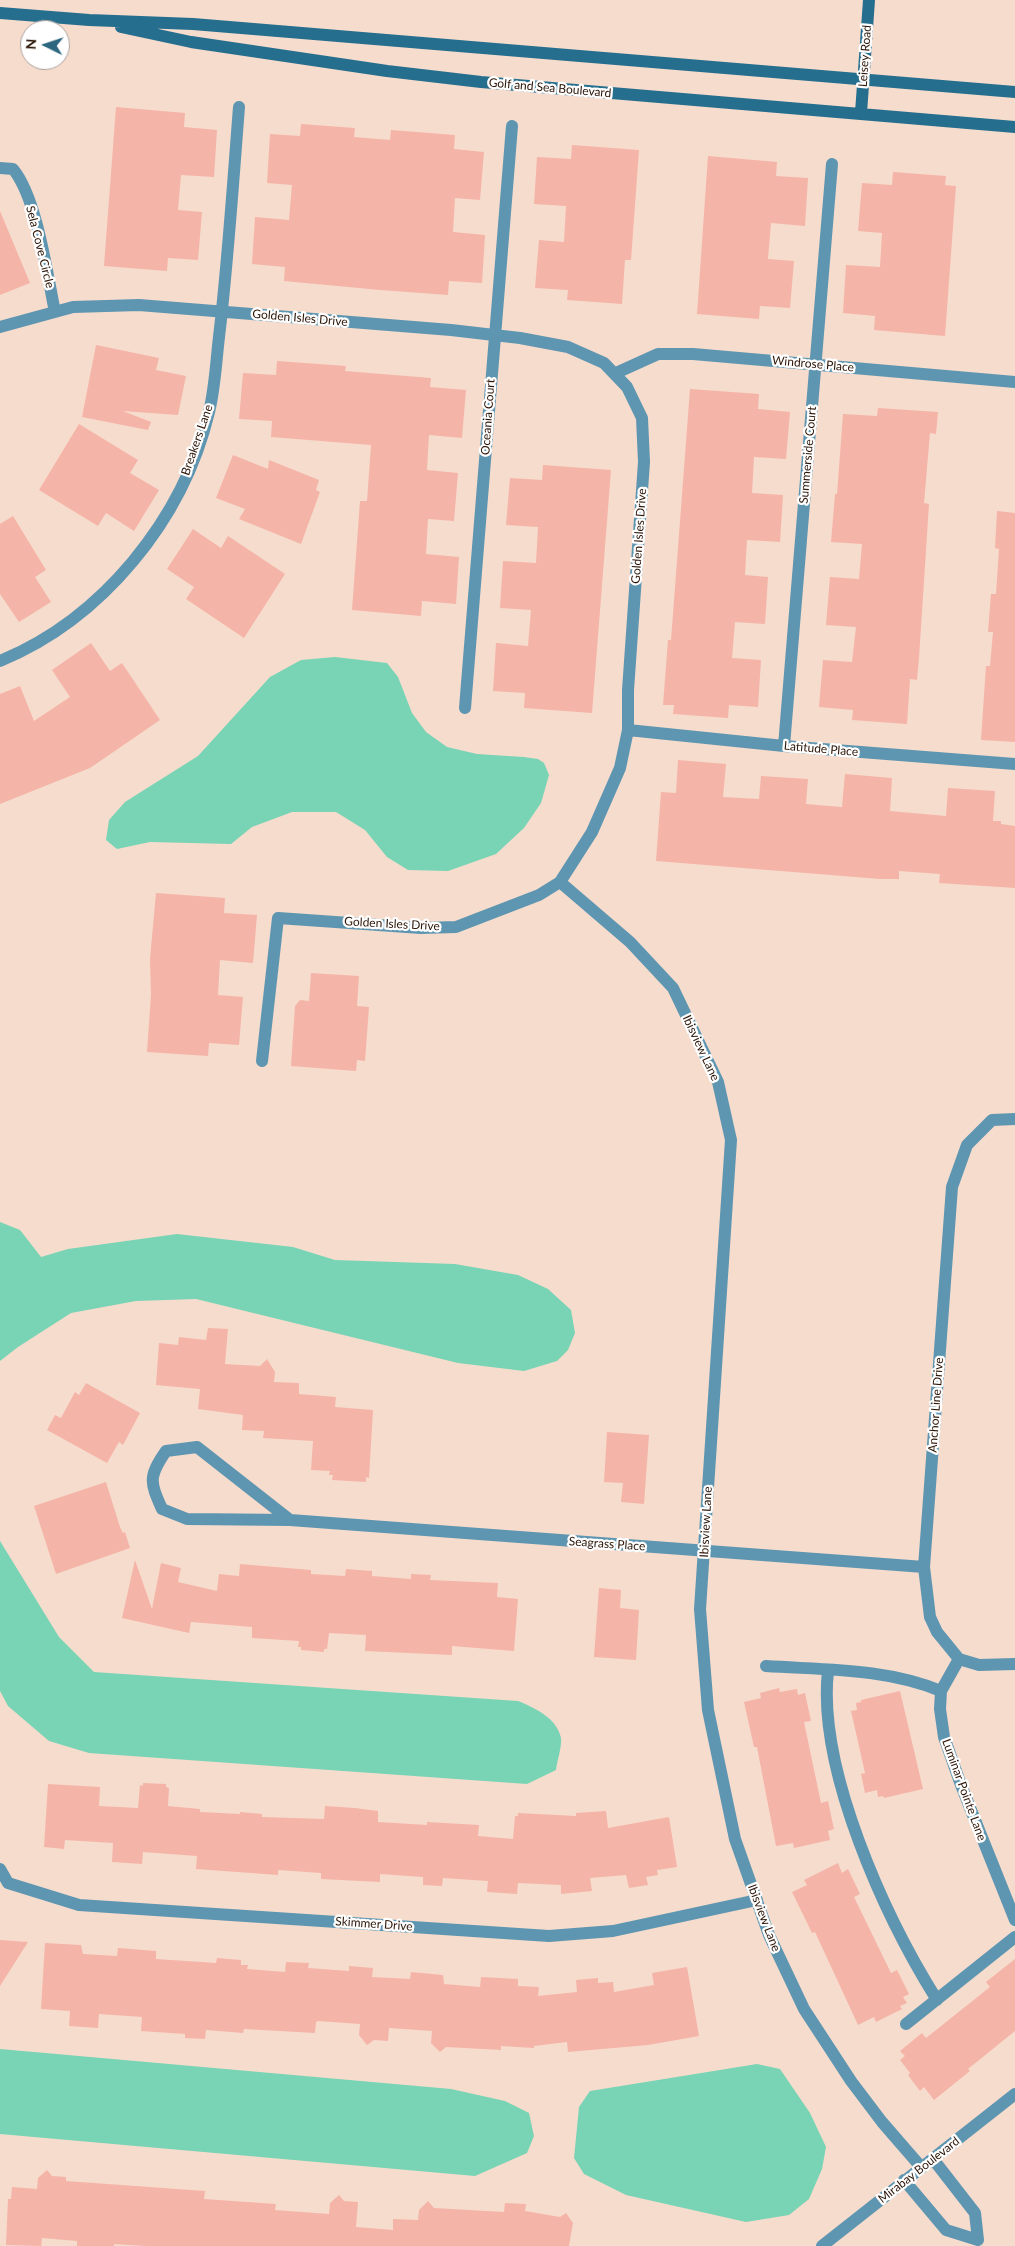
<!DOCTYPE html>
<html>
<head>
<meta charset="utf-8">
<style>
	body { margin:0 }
	#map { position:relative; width:1015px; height:2246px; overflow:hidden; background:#f6dccd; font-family:Lato,sans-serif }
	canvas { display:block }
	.north { position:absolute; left:20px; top:20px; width:50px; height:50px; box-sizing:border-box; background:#fff; border:1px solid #aba19c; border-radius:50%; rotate:274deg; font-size:14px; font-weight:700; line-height:20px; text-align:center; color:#2c1507 }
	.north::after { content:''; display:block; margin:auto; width:18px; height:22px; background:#2d667f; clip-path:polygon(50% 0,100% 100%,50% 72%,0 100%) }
</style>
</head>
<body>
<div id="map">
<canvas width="1015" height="2246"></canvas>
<div class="north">N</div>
</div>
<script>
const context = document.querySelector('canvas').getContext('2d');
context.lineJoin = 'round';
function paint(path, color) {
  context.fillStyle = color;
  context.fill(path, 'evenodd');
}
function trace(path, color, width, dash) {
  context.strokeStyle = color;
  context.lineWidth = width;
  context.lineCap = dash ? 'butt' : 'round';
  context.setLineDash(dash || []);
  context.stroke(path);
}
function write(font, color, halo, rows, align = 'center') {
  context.font = font + ' Lato,sans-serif';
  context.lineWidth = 4.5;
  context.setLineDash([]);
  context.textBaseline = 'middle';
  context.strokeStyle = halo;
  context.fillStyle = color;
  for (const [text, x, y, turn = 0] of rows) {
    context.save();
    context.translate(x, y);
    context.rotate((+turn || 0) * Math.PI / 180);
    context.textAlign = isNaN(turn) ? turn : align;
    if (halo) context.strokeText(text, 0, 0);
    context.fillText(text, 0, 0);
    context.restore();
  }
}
paint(new Path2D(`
	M 335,657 L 387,663 L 398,677 L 412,713 L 426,732 L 447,747 L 477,754 L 524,757 L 538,759 L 544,763 L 549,775 L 541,803 L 524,828 L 496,854 L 448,871 L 408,870 L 387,857 L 365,830 L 336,812 L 292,812 L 252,827 L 231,844 L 150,842 L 117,849 L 106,840 L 109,820 L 125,802 L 198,756 L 270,677 L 301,660 Z
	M 0,1222 L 20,1230 L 41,1257 L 68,1249 L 177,1234 L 293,1247 L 335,1260 L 455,1264 L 518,1275 L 548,1289 L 571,1310 L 575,1333 L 568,1350 L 557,1361 L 524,1371 L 458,1363 L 196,1299 L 136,1301 L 71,1313 L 18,1347 L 0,1361 Z
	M 0,1541 L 59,1637 L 94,1672 L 518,1701 C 535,1708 557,1718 561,1738 C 562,1747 557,1761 556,1770 L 527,1784 L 89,1753 L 49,1741 L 8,1706 L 0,1691 Z
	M 0,2049 L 451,2089 L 505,2101 L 529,2113 L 534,2136 L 527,2153 L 475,2176 L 0,2134 Z
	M 757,2064 L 780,2069 L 810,2113 L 826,2147 L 822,2169 L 809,2199 L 789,2215 L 746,2222 L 626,2195 L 584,2174 L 574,2158 L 579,2107 L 590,2091 Z`), '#78d4b5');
paint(new Path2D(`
	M 116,107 L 185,113 L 184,127 L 217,130 L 214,177 L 181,175 L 178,210 L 202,212 L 198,260 L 168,258 L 167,271 L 104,266 Z
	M 301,124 L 355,128 L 354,137 L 390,140 L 391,130 L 455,135 L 454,149 L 484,152 L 480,200 L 455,198 L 453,232 L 485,235 L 482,283 L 449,281 L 448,295 L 380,290 L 284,281 L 285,267 L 252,264 L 255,217 L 289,220 L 292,185 L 267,183 L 270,134 L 300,136 Z
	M 572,145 L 639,150 L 631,260 L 625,260 L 622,304 L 567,300 L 568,290 L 535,288 L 539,240 L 564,242 L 566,206 L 534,204 L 537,157 L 571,159 Z
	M 708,156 L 777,162 L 776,176 L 808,178 L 805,226 L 771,223 L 768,259 L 794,261 L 790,308 L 760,306 L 759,319 L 697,314 Z
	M 893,172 L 946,176 L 945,185 L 956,186 L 945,336 L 874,330 L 875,316 L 843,313 L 846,265 L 880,267 L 882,233 L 858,231 L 862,183 L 892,185 Z
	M 0,211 L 30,283 L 0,295 Z
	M 96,345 L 159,358 L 156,370 L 186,376 L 178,415 L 123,411 L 151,422 L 148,430 L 82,417 Z
	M 277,361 L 346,366 L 345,371 L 431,378 L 430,387 L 466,390 L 462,438 L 429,435 L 427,470 L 458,473 L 454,521 L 428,519 L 426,554 L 459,557 L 456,604 L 422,601 L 421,616 L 352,610 L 360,501 L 367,501 L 371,445 L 271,437 L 272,421 L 239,419 L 243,373 L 276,375 Z
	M 690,389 L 759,394 L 758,409 L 790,412 L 786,459 L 754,457 L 752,493 L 783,495 L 780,542 L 747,540 L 745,575 L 768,577 L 765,624 L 735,622 L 732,658 L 761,660 L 758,707 L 729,705 L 728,718 L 673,714 L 674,705 L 663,705 L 668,640 L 671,640 Z
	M 878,408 L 938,412 L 936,434 L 930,433 L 924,503 L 929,504 L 919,658 L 917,680 L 910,679 L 907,724 L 852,720 L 853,710 L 819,707 L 823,660 L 852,662 L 856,627 L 826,625 L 830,577 L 859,579 L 862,544 L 831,542 L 835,494 L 837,494 L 843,414 L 877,416 Z
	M 79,424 L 138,460 L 130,473 L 159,490 L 134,531 L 106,513 L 98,526 L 39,490 Z
	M 233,455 L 268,469 L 269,460 L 319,480 L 316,490 L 320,492 L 301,544 L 239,519 L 245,509 L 216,498 Z
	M 543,465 L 611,470 L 592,713 L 524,708 L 525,693 L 493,691 L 496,643 L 528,646 L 531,610 L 500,608 L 503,561 L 536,563 L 538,527 L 506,525 L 510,478 L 542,480 Z
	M 997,511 L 1015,513 L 1015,742 L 981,740 L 986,666 L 990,666 L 993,632 L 988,632 L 991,594 L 996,594 L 999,549 L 995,548 Z
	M 13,516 L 46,570 L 35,577 L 51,602 L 19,622 L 0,594 L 0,524 Z
	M 193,529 L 221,548 L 228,536 L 285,574 L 244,638 L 186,599 L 194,587 L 167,569 Z
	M 91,643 L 110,671 L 122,663 L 160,720 L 90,768 L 0,804 L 0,694 L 20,686 L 34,721 L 70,697 L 52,670 Z
	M 678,760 L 726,764 L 723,797 L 759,799 L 761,776 L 808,779 L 806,804 L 842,807 L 845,774 L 892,778 L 890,811 L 946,816 L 948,788 L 995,791 L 993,821 L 1001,821 L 1001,824 L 1015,826 L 1015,888 L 939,883 L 940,874 L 899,871 L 899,879 L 880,879 L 656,861 L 661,792 L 676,793 Z
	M 156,893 L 225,898 L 224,913 L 257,915 L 253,963 L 220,960 L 218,995 L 243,997 L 239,1045 L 209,1043 L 208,1056 L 147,1052 L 151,995 L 150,959 Z
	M 311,973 L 359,976 L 357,1006 L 369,1007 L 365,1061 L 357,1060 L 356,1071 L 291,1066 L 295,1006 L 300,1000 L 309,1001 Z
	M 208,1328 L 228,1329 L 225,1364 L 260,1366 L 267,1359 L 275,1372 L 274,1382 L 299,1383 L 299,1394 L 336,1397 L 335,1407 L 373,1410 L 369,1478 L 366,1477 L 366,1482 L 332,1480 L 333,1475 L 329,1475 L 330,1471 L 311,1470 L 313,1441 L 263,1438 L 264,1431 L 242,1430 L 243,1415 L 198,1409 L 200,1389 L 156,1385 L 159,1343 L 178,1345 L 179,1337 L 206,1340 Z
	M 86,1383 L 140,1413 L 123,1445 L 119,1442 L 107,1463 L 47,1430 L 55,1415 L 61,1418 L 75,1392 L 79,1395 Z
	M 607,1432 L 649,1435 L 644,1504 L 621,1502 L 623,1483 L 604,1482 Z
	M 106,1482 L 120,1527 L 123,1533 L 125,1532 L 130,1548 L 56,1574 L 34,1506 Z
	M 135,1560 L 152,1609 L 161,1563 L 181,1568 L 178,1582 L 217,1591 L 219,1574 L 239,1576 L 240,1564 L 311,1570 L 311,1574 L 345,1576 L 346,1569 L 372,1571 L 372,1576 L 411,1579 L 411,1574 L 431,1575 L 430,1580 L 498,1583 L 497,1597 L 518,1599 L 514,1651 L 452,1646 L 452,1655 L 365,1651 L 366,1635 L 329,1633 L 327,1649 L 324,1649 L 324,1652 L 301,1650 L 301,1647 L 298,1647 L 299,1641 L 252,1638 L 252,1627 L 191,1622 L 189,1633 L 122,1618 Z
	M 599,1588 L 621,1590 L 620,1608 L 639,1610 L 636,1660 L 594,1657 Z
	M 779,1688 L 780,1692 L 797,1689 L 798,1695 L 805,1693 L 811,1721 L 804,1722 L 821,1803 L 828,1801 L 834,1829 L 828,1831 L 830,1840 L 794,1848 L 793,1843 L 776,1846 L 757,1747 L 754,1747 L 744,1702 L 761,1698 L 760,1693 Z
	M 900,1691 L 923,1789 L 884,1798 L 883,1796 L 878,1797 L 877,1790 L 865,1793 L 861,1774 L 865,1773 L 851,1711 L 857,1710 L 856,1703 L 861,1702 L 861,1700 Z
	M 143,1783 L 166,1784 L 166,1787 L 169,1788 L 168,1806 L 200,1809 L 200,1812 L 240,1814 L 240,1812 L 262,1814 L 262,1817 L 324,1819 L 325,1806 L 355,1808 L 378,1811 L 378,1822 L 427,1825 L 427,1822 L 479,1825 L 478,1836 L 513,1839 L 515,1816 L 518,1816 L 518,1813 L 576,1816 L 576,1813 L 606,1811 L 608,1828 L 669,1817 L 677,1867 L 657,1870 L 658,1875 L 646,1877 L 648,1885 L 629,1888 L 626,1875 L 590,1878 L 592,1891 L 561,1894 L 561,1885 L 518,1883 L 517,1894 L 487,1892 L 488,1881 L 443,1878 L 442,1886 L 423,1885 L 423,1877 L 380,1874 L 380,1882 L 321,1879 L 321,1873 L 278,1870 L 278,1875 L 196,1869 L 197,1856 L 143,1852 L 142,1864 L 112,1862 L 113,1843 L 65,1840 L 64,1849 L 44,1847 L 48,1784 L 100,1787 L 99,1806 L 138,1808 L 140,1785 L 143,1786 Z
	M 838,1863 L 842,1873 L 848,1869 L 860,1894 L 854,1897 L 891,1973 L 897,1970 L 909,1994 L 903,1997 L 907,2003 L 900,2006 L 902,2009 L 876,2022 L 874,2017 L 858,2025 L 815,1932 L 812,1933 L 792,1892 L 807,1885 L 804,1880 Z
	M 0,1940 L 28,1942 L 0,1986 Z
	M 45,1943 L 81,1945 L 83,1954 L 117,1956 L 118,1948 L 156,1951 L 156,1959 L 216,1963 L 217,1958 L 241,1960 L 241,1965 L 248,1965 L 247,1969 L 285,1972 L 286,1962 L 309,1963 L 308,1968 L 349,1971 L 349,1966 L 373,1968 L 372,1977 L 410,1979 L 411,1972 L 443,1975 L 444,1984 L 480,1987 L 481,1977 L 518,1979 L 518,1986 L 539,1987 L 538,1996 L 577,1992 L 576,1980 L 598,1978 L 598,1983 L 613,1982 L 614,1992 L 654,1985 L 652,1973 L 687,1967 L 699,2036 L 648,2045 L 568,2052 L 567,2042 L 534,2046 L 534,2048 L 501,2046 L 501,2050 L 446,2047 L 440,2052 L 431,2043 L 432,2031 L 389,2028 L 388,2041 L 374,2040 L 367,2045 L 359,2035 L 360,2024 L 318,2021 L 316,2022 L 315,2033 L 244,2029 L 243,2033 L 206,2030 L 205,2039 L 185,2038 L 185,2034 L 141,2031 L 142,2017 L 99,2014 L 98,2028 L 69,2026 L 70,2011 L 41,2009 Z
	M 1015,1959 L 1015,2031 L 968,2069 L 970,2071 L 934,2100 L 924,2087 L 920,2091 L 908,2075 L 910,2073 L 900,2060 L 905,2056 L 900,2051 L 922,2033 L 926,2038 L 990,1987 L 986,1982 Z
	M 47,2170 L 52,2176 L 66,2177 L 66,2181 L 205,2191 L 204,2199 L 276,2204 L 275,2210 L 329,2214 L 330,2203 L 339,2195 L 344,2201 L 358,2202 L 356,2227 L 393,2230 L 393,2219 L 418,2220 L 419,2210 L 428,2201 L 434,2208 L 504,2212 L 505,2203 L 526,2204 L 525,2211 L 560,2217 L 566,2213 L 573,2223 L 569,2246 L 145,2246 L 114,2244 L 114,2246 L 77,2246 L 77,2241 L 42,2238 L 41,2246 L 6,2245 L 8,2199 L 11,2199 L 12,2187 L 37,2189 L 38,2178 Z`), '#f5b4a8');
trace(new Path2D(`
	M 0,168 L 13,169 C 37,198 47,274 55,312
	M 0,327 L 73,307 L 139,305 L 451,330 L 520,338 L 568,347 L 604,363 L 627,387 L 642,418 L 644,462 L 628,690 L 628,730 L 620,768 L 592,832 L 560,882 L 539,895 L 456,927 L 421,928 L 278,918 L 262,1061
	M 616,373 L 658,354 L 693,354 L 1015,382
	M 0,661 C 102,619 183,520 209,412 C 215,388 216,362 219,337 C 228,261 233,183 239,107
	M 465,708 L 512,126
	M 628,730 L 784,746 L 1015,764
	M 784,746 L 832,164
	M 560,882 L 630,942 L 673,988 L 718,1082 L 731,1140 L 700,1609 L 708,1710 L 735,1839 L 769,1935 L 804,2009 L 851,2081 L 882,2122 L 921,2167
	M 1015,1119 L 992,1120 L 967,1145 L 952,1187 L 924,1567 L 930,1617 L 937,1632 L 959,1659 L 979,1665 L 1015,1664
	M 290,1520 L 197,1447 L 166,1451 C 148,1477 150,1482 162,1509 L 187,1519 L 290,1520 L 924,1567
	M 959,1659 L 941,1691 L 940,1709 L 944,1737 L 961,1785 L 1015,1920
	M 766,1666 C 825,1670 886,1668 941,1691
	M 828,1671 C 817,1769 885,1917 937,2000
	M 0,1869 L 8,1883 L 79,1905 L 549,1936 L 613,1931 L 757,1900
	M 906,2024 L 1015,1937
	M 904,2180 L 946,2230 L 978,2240 L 975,2213 L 933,2159
	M 822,2246 L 1015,2094`), '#5e96b1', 12);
trace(new Path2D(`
	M 0,13 L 89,20 L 193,24 L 1015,92
	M 121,27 L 191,42 L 387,71 L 481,82 L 1015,127
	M 861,113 L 869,0`), '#256e8e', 12);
write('12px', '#2c1507', '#fff', [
	["Leisey Road",865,56,-86],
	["Golf and Sea Boulevard",550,88,5],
	["Sela Cove Circle",40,247,76],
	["Golden Isles Drive",300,318,5],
	["Windrose Place",813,364,5],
	["Oceania Court",488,417,-86],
	["Breakers Lane",197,440,-71],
	["Summerside Court",808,455,-85],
	["Golden Isles Drive",639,536,-86],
	["Latitude Place",821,749,5],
	["Golden Isles Drive",392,924,3],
	["Ibisview Lane",701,1048,65],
	["Anchor Line Drive",936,1405,-86],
	["Ibisview Lane",706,1522,-87],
	["Seagrass Place",607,1544,4],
	["Luminar Pointe Lane",964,1790,70],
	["Ibisview Lane",764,1918,69],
	["Skimmer Drive",374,1924,4],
	["Mirabay Boulevard",919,2170,-38]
]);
</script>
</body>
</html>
